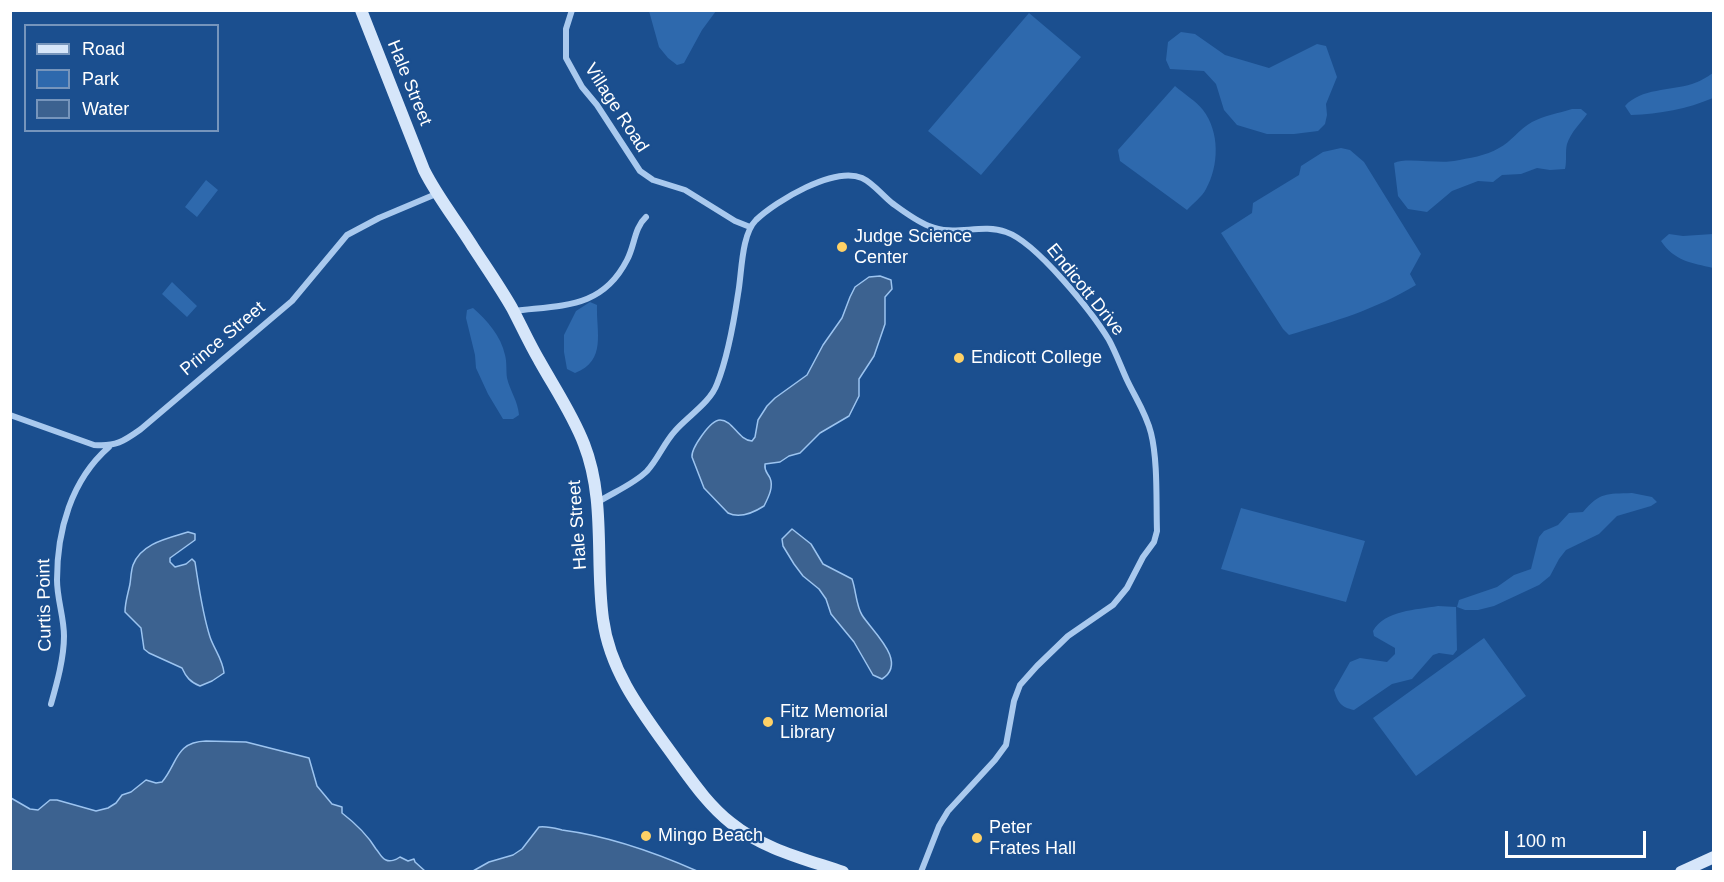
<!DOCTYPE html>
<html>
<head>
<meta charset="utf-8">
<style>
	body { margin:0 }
	#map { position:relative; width:1724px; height:882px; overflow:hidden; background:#1b4f8f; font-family:Arial,sans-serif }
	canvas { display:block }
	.frame { position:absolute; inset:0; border:12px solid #fff; pointer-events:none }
	.legend { position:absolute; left:24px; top:24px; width:195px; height:108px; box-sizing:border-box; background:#1b4f8f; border:2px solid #7695bc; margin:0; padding:8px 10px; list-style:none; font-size:18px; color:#fff }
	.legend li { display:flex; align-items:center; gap:12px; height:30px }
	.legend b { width:30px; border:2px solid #7695bc }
	.scale { position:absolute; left:1505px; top:831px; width:141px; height:27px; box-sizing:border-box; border:3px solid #fff; border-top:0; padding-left:8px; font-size:18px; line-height:21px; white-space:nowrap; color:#fff; -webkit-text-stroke:4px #1b4f8f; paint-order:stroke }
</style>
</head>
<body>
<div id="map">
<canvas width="1724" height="882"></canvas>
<div class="frame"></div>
<ul class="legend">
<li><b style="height:8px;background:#d6e6fa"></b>Road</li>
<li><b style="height:16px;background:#2e69ad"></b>Park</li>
<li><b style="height:16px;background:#3c6290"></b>Water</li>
</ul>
<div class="scale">100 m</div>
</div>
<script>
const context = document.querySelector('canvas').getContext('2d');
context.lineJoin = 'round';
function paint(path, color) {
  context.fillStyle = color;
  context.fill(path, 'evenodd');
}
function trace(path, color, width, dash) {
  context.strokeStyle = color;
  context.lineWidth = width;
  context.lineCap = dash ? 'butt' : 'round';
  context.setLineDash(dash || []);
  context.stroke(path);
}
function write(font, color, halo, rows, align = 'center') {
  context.font = font + ' Arial,sans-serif';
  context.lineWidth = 4.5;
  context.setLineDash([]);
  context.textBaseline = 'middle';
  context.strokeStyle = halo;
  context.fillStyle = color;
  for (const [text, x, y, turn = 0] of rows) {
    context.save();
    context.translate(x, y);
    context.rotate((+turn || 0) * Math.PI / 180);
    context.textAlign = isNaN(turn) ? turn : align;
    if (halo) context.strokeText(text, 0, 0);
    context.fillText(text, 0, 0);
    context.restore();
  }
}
paint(new Path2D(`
	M 649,11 L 649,10 L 716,11 L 702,30 L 684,63 L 677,65 L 668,58 L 659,47 Z
	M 1029,13 L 1081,57 L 981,175 L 928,131 Z
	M 1181,32 L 1195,34 L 1225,55 L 1269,68 L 1317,44 L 1326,46 L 1337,77 L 1326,104 L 1327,115 L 1325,124 L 1318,131 L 1294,134 L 1267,134 L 1237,125 L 1224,110 L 1216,84 L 1204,71 L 1170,69 L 1166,60 L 1168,42 Z
	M 1713,73 L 1713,98 C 1687,109 1660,114 1631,115 L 1625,106 C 1641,88 1670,91 1692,84 C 1699,82 1707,77 1713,73 Z
	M 1175,86 C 1184,94 1196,101 1203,110 C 1220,132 1219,166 1206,189 C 1202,197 1193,203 1187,210 L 1120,161 L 1118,150 Z
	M 1572,109 L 1581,109 L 1587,114 C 1580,124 1571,132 1567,144 C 1565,152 1567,160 1565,169 L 1550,170 L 1537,168 L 1521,174 L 1502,175 L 1493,182 L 1478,181 L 1452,191 L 1427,212 L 1408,209 L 1398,196 L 1394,163 C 1406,157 1438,164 1454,161 C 1469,158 1486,156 1499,148 C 1511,142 1519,129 1532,122 C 1543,116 1559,113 1572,109 Z
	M 1341,148 L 1350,150 L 1364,162 L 1421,254 L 1410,274 L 1416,285 C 1374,310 1336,321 1289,335 L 1283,329 L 1221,233 L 1252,213 L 1253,203 L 1299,175 L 1301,166 L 1323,152 Z
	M 206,180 L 218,190 L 197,217 L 185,207 Z
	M 1669,234 L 1683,236 L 1713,234 L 1713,268 C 1692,263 1674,261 1661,241 Z
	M 172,282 L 197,306 L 187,317 L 162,294 Z
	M 590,302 L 597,305 C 596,332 607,361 575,373 L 567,369 L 564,352 L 564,335 L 576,311 Z
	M 473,308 C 487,320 501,336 505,355 C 507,362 506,371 507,378 C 510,391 518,401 519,415 L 513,419 L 503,419 L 488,394 L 476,368 L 475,355 L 466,318 L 467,310 Z
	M 1632,493 L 1652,497 L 1657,502 L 1651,506 L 1617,516 L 1599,534 L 1566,550 L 1559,559 L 1550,576 L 1539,585 L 1494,606 L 1478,610 L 1465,610 L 1457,607 L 1459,600 L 1497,587 L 1514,575 L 1531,569 L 1539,537 L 1544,531 L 1558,525 L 1569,513 L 1583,512 C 1600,492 1606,494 1632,493 Z
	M 1241,508 L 1365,541 L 1346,602 L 1221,569 Z
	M 1438,606 L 1456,607 L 1457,650 L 1453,655 L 1439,653 L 1433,655 L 1412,679 L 1392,684 L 1354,710 C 1341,707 1338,703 1334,690 L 1350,662 L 1360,658 L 1387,662 L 1395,654 L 1395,648 L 1374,636 L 1373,631 C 1385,610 1416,610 1438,606 Z
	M 1484,638 L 1526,696 L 1416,776 L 1373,718 Z`), '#2e69ad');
const water = new Path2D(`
	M 880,276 L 891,280 L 892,289 L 885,297 L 885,324 L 874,356 L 859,379 L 859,396 L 849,416 L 820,433 L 800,453 L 789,456 L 780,462 L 765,464 C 764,471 767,472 770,478 C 774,487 768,498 764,506 C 753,513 740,519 728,513 L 704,488 L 692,457 C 691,449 710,420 720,420 C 733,420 738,440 752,441 L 755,437 L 758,420 L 767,406 L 775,398 L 807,375 L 823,345 L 842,318 L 850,297 L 855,287 L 869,277 Z
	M 792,529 L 811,544 L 823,564 L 852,579 C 856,590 856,605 862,615 C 871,630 909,662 882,679 L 873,675 L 854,642 L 831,614 L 826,599 L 819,589 L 803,576 L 794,564 L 783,546 L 782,539 Z
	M 188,532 L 195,534 L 195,540 L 170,558 L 170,562 L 175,567 L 186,564 L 192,559 L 195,562 C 199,587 202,612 210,637 C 214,649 223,660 224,673 L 212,681 L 200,686 C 190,682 186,677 182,668 L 149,653 L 144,649 L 141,628 L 125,612 C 125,602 128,594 130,584 C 131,577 131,571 133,565 C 141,543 169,538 188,532 Z
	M 206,741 L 246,742 L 309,758 L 317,786 L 332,804 L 342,807 L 342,813 C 355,823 367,834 376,849 C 379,852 381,858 386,860 C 390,862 396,860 400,857 L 408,861 L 414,859 L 415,862 L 425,871 L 11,871 L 11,798 L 30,809 L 38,810 L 50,800 L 57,800 L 96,811 L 108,808 L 116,803 L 122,795 L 131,792 L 146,780 L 156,783 L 162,782 C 178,763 175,742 206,741 Z
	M 539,827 C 547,826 554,828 562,830 C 608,836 654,852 697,871 L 473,871 L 489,862 L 513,855 L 522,849 Z`);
paint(water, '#3c6290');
trace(water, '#9cc4f0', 1.5);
trace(new Path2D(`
	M 572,10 L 566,29 L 566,58 L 582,87 L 597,105 L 640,171 L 653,180 L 685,190 L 735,221 L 750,227
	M 514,311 C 562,305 602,309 627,260 C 635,245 634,228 646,217
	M 10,415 L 94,445 C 116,447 124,441 141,429 L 292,301 L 347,235 L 379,218 L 436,194
	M 598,502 C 614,492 634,484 647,471 C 658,459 664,443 675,431 C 688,416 710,403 717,384 C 727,359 734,321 738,294 C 742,273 741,235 756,220 C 776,201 834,166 862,178 C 873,183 882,195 892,203 C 903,211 916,221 929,226 C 954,237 981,223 1006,232 C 1036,242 1092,312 1109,340 C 1116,353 1121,367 1127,380 C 1136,399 1146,413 1151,433 C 1158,461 1156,502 1157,531 L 1154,542 L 1143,557 L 1127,588 L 1113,605 L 1068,636 L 1037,666 L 1020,685 L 1014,701 L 1006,745 L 995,760 L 948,811 L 939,826 L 921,872
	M 51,704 C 57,683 64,658 64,636 C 64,617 57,599 57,580 C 57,531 71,480 109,447`), '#a9c9ee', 6);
trace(new Path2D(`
	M 361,10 L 424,170 C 438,198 457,221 473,247 C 486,267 500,287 512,308 C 521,325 529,343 539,360 C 554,387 573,415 584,444 C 606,500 595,561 603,619 C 610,673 644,715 675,758 C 692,781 708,805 731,823 C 763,849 805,859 843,872
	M 1681,872 L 1714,857`), '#d6e6fa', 12);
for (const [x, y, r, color] of [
	[842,247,6,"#ffd166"],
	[959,358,6,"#ffd166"],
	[768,722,6,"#ffd166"],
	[646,836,6,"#ffd166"],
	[977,838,6,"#ffd166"]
]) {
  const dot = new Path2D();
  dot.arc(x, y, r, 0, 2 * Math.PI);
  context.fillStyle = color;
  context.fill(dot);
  trace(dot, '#1b4f8f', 2);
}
write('18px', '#fff', '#1b4f8f', [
	["Hale Street",409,83,68],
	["Village Road",616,108,57],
	["Endicott Drive",1085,290,51],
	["Prince Street",223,339,-40],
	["Hale Street",578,525,-94],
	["Curtis Point",45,605,-91]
]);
write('18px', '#fff', '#1b4f8f', [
	["Judge Science",854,237],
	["Center",854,258],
	["Endicott College",971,358],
	["Fitz Memorial",780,712],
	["Library",780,733],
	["Peter",989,828],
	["Frates Hall",989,849],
	["Mingo Beach",658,836]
], 'left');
</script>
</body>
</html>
